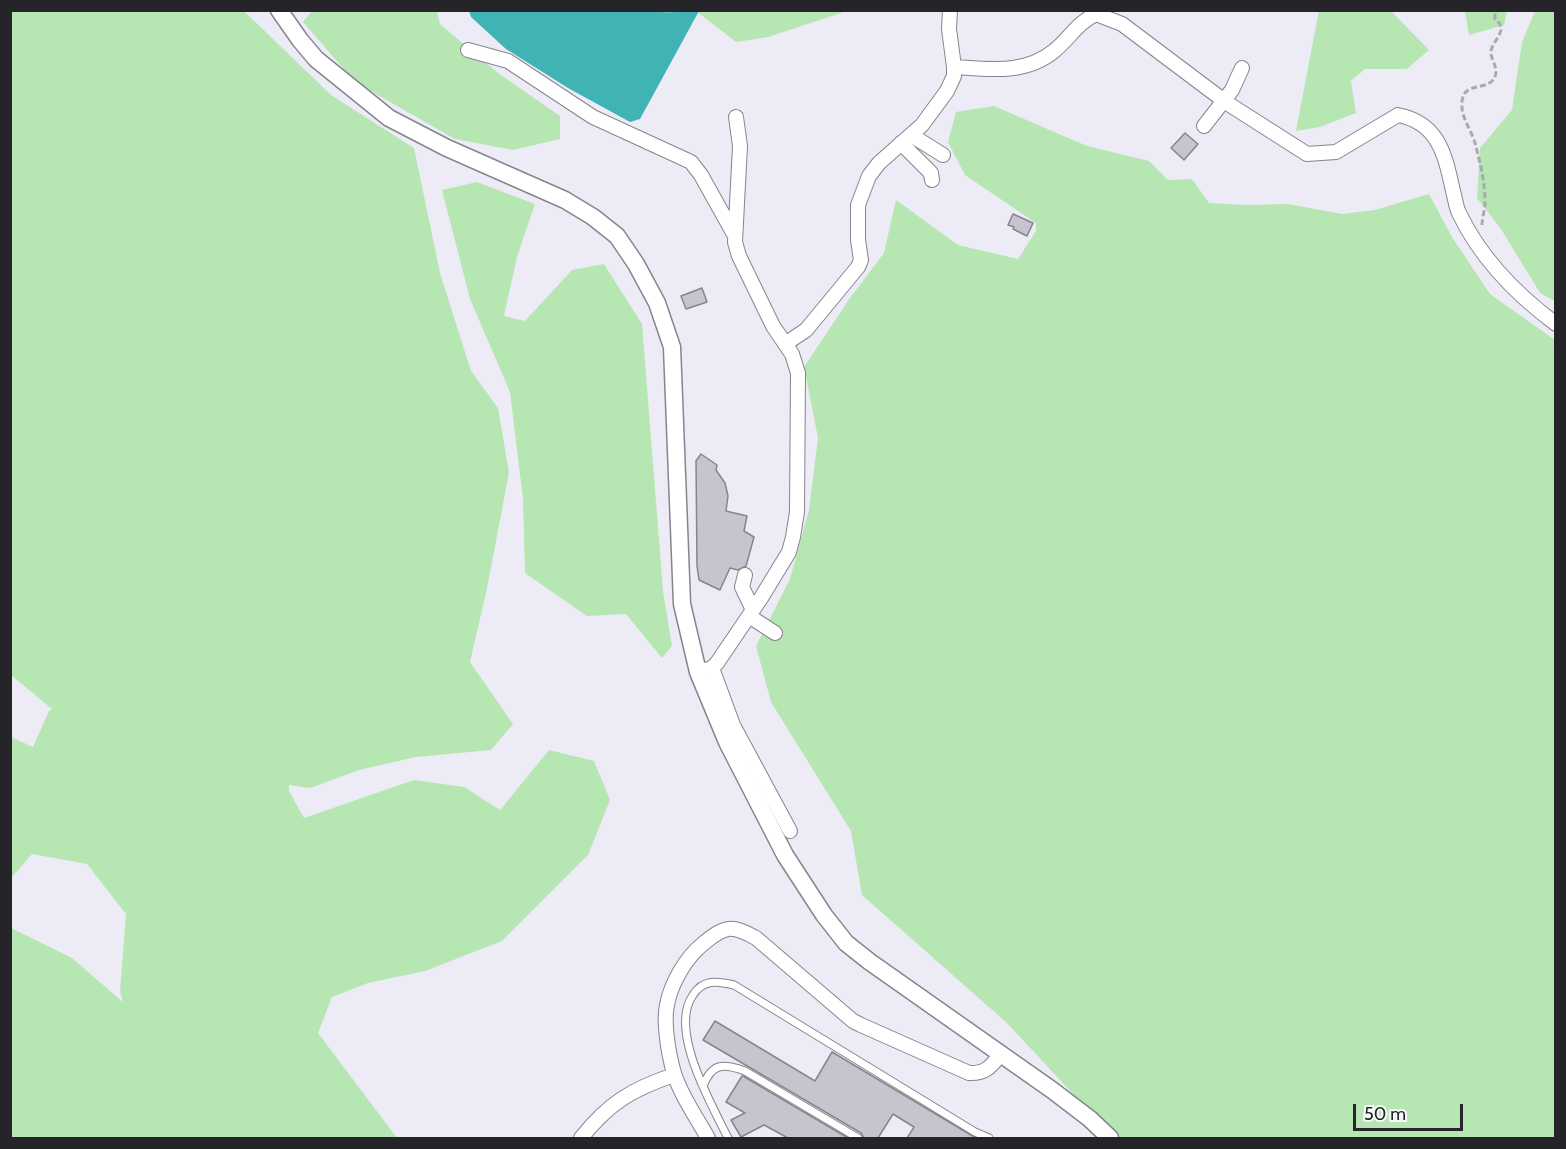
<!DOCTYPE html>
<html>
<head>
<meta charset="utf-8">
<style>
	body { margin:0 }
	#map { position:relative; width:1566px; height:1149px; overflow:hidden; background:#ecebf6; font-family:Cabin,sans-serif }
	canvas { display:block }
	.frame { position:absolute; inset:0; border:12px solid #252529; pointer-events:none }
	.scale { position:absolute; left:1353px; top:1104px; width:110px; height:27px; box-sizing:border-box; border:3px solid #252529; border-top:0; padding-left:8px; font-size:18px; line-height:21px; white-space:nowrap; color:#252529; -webkit-text-stroke:4px #f9f9fd; paint-order:stroke }
</style>
</head>
<body>
<div id="map">
<canvas width="1566" height="1149"></canvas>
<div class="frame"></div>
<div class="scale">50 m</div>
</div>
<script>
const context = document.querySelector('canvas').getContext('2d');
context.lineJoin = 'round';
function paint(path, color) {
  context.fillStyle = color;
  context.fill(path, 'evenodd');
}
function trace(path, color, width, dash) {
  context.strokeStyle = color;
  context.lineWidth = width;
  context.lineCap = dash ? 'butt' : 'round';
  context.setLineDash(dash || []);
  context.stroke(path);
}
paint(new Path2D(`
	M 11,10 L 244,11 L 331,95 L 414,148 L 440,273 L 471,371 L 498,408 L 509,473 L 486,593 L 470,662 L 513,724 L 491,750 L 416,757 L 359,770 L 310,788 L 289,785 L 289,791 L 304,818 L 414,780 L 464,787 L 500,810 L 549,750 L 594,761 L 610,800 L 588,855 L 502,941 L 425,971 L 368,983 L 332,997 L 318,1033 L 397,1138 L 11,1138 L 11,928 L 72,958 L 123,1002 L 120,991 L 126,914 L 87,864 L 32,854 L 11,878 L 11,737 L 33,747 L 49,711 L 52,709 L 11,675 Z
	M 1319,10 L 1391,11 L 1429,50 L 1407,69 L 1365,69 L 1351,81 L 1356,113 L 1320,127 L 1296,131 Z
	M 312,11 L 437,11 L 440,24 L 498,73 L 560,116 L 560,139 L 513,150 L 455,139 L 355,82 L 303,22 Z
	M 688,11 L 847,11 L 768,37 L 736,42 L 696,11 Z
	M 1465,11 L 1465,10 L 1507,11 L 1504,25 L 1469,35 Z
	M 1535,11 L 1555,11 L 1555,301 L 1540,293 L 1501,229 L 1477,198 L 1480,148 L 1512,110 L 1522,42 Z
	M 994,106 L 1087,146 L 1149,161 L 1168,180 L 1192,179 L 1209,203 L 1245,205 L 1288,204 L 1342,214 L 1375,210 L 1429,194 L 1452,237 L 1490,294 L 1555,340 L 1555,1138 L 1114,1138 L 1007,1023 L 862,895 L 851,831 L 771,702 L 756,646 L 790,579 L 809,510 L 818,438 L 804,367 L 850,298 L 884,253 L 896,200 L 958,245 L 1018,259 L 1036,231 L 1036,223 L 965,175 L 948,142 L 956,112 Z
	M 477,182 L 535,204 L 517,257 L 504,316 L 525,321 L 572,270 L 604,264 L 642,324 L 663,591 L 672,646 L 662,658 L 626,614 L 587,616 L 525,573 L 523,499 L 510,392 L 470,299 L 442,190 Z`), '#b6e7b3');
paint(new Path2D(`
	M 652,10 C 670,15 681,10 699,11 L 640,119 L 630,122 L 568,88 L 506,49 L 471,17 L 469,11 Z`), '#40b3b5');
const building = new Path2D(`
	M 1185,133 L 1198,144 L 1184,160 L 1171,148 Z
	M 1013,214 L 1033,223 L 1027,236 L 1013,229 L 1014,227 L 1008,225 Z
	M 702,288 L 707,302 L 686,309 L 681,296 Z
	M 701,454 L 717,465 L 716,470 L 725,483 L 728,496 L 726,511 L 747,516 L 744,531 L 754,537 L 746,566 L 738,570 L 730,568 L 720,590 L 699,580 L 697,566 L 696,461 Z
	M 715,1021 L 815,1081 L 832,1052 L 976,1138 L 907,1138 L 914,1127 L 893,1114 L 878,1138 L 864,1138 L 861,1133 L 703,1040 Z
	M 742,1076 L 743,1076 L 848,1138 L 788,1138 L 764,1125 L 741,1137 L 731,1120 L 745,1113 L 726,1102 Z`);
paint(building, '#c8c4ce');
trace(building, '#88848d', 1.5);
const service = new Path2D(`
	M 703,1086 C 712,1063 723,1063 745,1071 L 858,1138
	M 728,1138 C 712,1105 668,1030 693,995 C 703,979 717,981 734,985 L 975,1132 L 989,1138`);
const minor = new Path2D(`
	M 468,50 L 508,61 L 593,117 L 691,162 L 701,175 L 735,236
	M 954,67 C 988,69 1025,75 1054,51 C 1069,39 1077,23 1096,14 L 1122,24 L 1227,103 L 1307,154 L 1336,152 L 1398,115 C 1439,123 1445,155 1453,191 C 1455,198 1456,207 1459,213 C 1480,257 1517,295 1556,324
	M 1204,126 L 1232,90 L 1242,68
	M 911,135 L 943,155
	M 901,143 L 931,173 L 932,180
	M 785,344 L 806,330 L 858,267 L 861,260 L 858,240 L 858,205 L 869,176 L 879,163 L 922,125 L 947,91 L 954,76 L 954,67 L 949,29 L 950,10
	M 745,575 L 742,587 L 753,610
	M 749,616 L 775,633
	M 712,668 L 733,725 L 790,831
	M 698,672 L 712,668 L 717,663 L 761,598 L 789,552 L 793,537 L 797,512 L 798,373 L 792,354 L 773,326 L 739,256 L 735,242 L 740,146 L 736,117
	M 581,1138 C 609,1103 632,1089 674,1075
	M 708,1138 C 697,1118 681,1096 674,1073 C 669,1056 663,1023 667,1005 C 671,983 686,957 704,943 C 726,925 732,925 756,938 L 853,1021 L 861,1025 L 969,1073 C 986,1074 991,1066 1001,1054`);
const tertiary = new Path2D(`
	M 279,10 L 300,40 L 316,59 L 389,118 L 447,148 L 565,200 L 593,217 L 617,236 L 636,264 L 657,303 L 672,347 L 682,604 L 698,672 L 727,742 L 785,855 L 824,915 L 846,943 L 870,962 L 1052,1090 L 1090,1119 L 1110,1138`);
trace(service, '#86858e', 9);
trace(minor, '#86858e', 16);
trace(tertiary, '#86858e', 19);
trace(new Path2D(`
	M 1482,225 C 1482,218 1485,210 1485,202 C 1485,182 1480,162 1475,143 C 1472,132 1463,120 1462,108 C 1460,81 1482,91 1492,81 C 1502,70 1490,61 1491,51 C 1492,44 1499,38 1501,30 L 1500,24 L 1495,19 L 1495,10`), '#aaa9b2', 3, [6, 3]);
trace(service, '#fff', 7);
trace(minor, '#fff', 14);
trace(tertiary, '#fff', 16);
</script>
</body>
</html>
